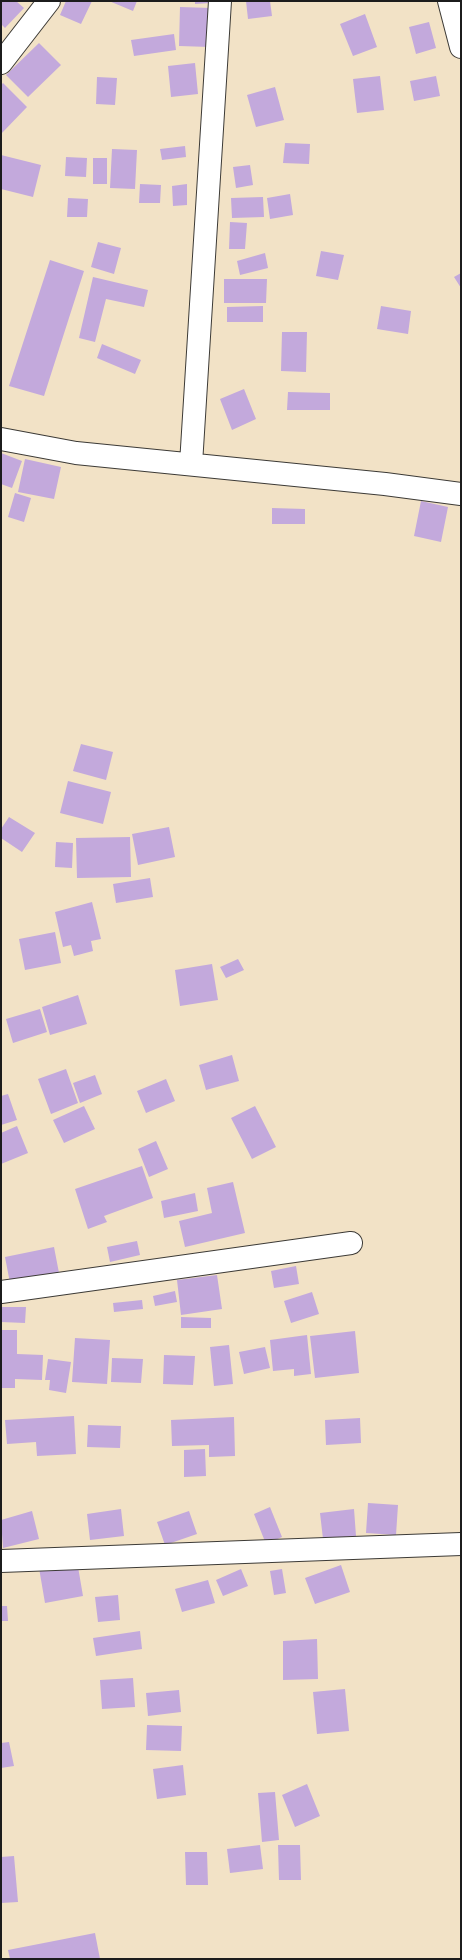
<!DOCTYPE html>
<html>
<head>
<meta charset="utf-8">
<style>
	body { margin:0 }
	#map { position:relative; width:462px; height:1960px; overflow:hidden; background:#f2e2c6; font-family:Delius,sans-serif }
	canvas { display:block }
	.frame { position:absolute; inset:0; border:2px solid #1c1c1c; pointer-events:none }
</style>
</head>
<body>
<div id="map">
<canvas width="462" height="1960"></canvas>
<div class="frame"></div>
</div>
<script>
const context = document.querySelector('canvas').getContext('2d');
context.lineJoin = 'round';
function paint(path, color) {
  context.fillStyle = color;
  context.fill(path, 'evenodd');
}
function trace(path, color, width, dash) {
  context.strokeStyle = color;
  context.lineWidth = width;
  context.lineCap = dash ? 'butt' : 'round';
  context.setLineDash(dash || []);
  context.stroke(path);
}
paint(new Path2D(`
	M 1,1 L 16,1 L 24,8 L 5,28 L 1,24 Z
	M 66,1 L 92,1 L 81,24 L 60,15 Z
	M 109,1 L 137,1 L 133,11 Z
	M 195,1 L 210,1 L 211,3 L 195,4 Z
	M 246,1 L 270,1 L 272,16 L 248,19 Z
	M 180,7 L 211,8 L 210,47 L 179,46 Z
	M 365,14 L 377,47 L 353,56 L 340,24 Z
	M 429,22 L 436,48 L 416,54 L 409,27 Z
	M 174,34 L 176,50 L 134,56 L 131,40 Z
	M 39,43 L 61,65 L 28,97 L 6,75 Z
	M 195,63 L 198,94 L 171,97 L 168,66 Z
	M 380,76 L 384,110 L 357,113 L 353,79 Z
	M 436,76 L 440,96 L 414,101 L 410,81 Z
	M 97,77 L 117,78 L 115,105 L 96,104 Z
	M 3,83 L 27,107 L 1,134 L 1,85 Z
	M 275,87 L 284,120 L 256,127 L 247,95 Z
	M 285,143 L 310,144 L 309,164 L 283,163 Z
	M 185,146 L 186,157 L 162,160 L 160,149 Z
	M 112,149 L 137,150 L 135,189 L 110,188 Z
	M 1,155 L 41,165 L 33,197 L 1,189 Z
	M 66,157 L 87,158 L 86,177 L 65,176 Z
	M 93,158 L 107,158 L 107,184 L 93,184 Z
	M 250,165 L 253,185 L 236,188 L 233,167 Z
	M 140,184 L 161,185 L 160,203 L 139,203 Z
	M 187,184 L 187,205 L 173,206 L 172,186 Z
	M 290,194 L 293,215 L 270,219 L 267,198 Z
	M 263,197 L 264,217 L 232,218 L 231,198 Z
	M 68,198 L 88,199 L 87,217 L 67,217 Z
	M 230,222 L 247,223 L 245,249 L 229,249 Z
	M 98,242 L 121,248 L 114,274 L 91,267 Z
	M 321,251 L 344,255 L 338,280 L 316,276 Z
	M 265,253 L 268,268 L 240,275 L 237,261 Z
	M 50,260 L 84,271 L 44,396 L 9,386 Z
	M 461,273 L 461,288 L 454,277 Z
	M 93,277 L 148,290 L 144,307 L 106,299 L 95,342 L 79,338 Z
	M 224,279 L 267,279 L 266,303 L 224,303 Z
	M 263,306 L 263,322 L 227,322 L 227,307 Z
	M 381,306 L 411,311 L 408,334 L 377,329 Z
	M 282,332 L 307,332 L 306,372 L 281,371 Z
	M 102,344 L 141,360 L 135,374 L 97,358 Z
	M 244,389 L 256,419 L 232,430 L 220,399 Z
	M 288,392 L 330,393 L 330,410 L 287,410 Z
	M 1,453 L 22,461 L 12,488 L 1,484 Z
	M 25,459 L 61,467 L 54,499 L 18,492 Z
	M 15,493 L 31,498 L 24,522 L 8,517 Z
	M 421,501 L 448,507 L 441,542 L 414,536 Z
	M 272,508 L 305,509 L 305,524 L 272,524 Z
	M 81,744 L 113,752 L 106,780 L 73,771 Z
	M 68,781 L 111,792 L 103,824 L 60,813 Z
	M 9,817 L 35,833 L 22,852 L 1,838 L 1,829 Z
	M 169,827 L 175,857 L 138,865 L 132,834 Z
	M 130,837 L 131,877 L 77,878 L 76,838 Z
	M 56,842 L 73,843 L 72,868 L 55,867 Z
	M 150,878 L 153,897 L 116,903 L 113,884 Z
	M 92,902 L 101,939 L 91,941 L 93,951 L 74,956 L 71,945 L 63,947 L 55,912 Z
	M 55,932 L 61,963 L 25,970 L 19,939 Z
	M 238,959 L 244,970 L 226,978 L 220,967 Z
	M 212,964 L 218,1000 L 180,1006 L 175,970 Z
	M 78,995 L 87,1024 L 50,1035 L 42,1007 Z
	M 40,1009 L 47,1032 L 13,1043 L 6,1019 Z
	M 232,1055 L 239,1081 L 206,1090 L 199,1065 Z
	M 66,1069 L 78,1103 L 51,1114 L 38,1079 Z
	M 95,1075 L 102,1094 L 80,1103 L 73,1083 Z
	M 166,1079 L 175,1101 L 146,1113 L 137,1091 Z
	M 8,1094 L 17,1120 L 1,1125 L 1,1096 Z
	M 84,1106 L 95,1129 L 64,1143 L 53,1120 Z
	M 255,1106 L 276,1147 L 252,1159 L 231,1118 Z
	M 17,1126 L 28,1153 L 1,1164 L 1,1133 Z
	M 156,1141 L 168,1169 L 149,1177 L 138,1149 Z
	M 142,1166 L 153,1198 L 104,1216 L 107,1222 L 88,1229 L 75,1189 Z
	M 233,1182 L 245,1233 L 185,1247 L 179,1221 L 212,1213 L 207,1188 Z
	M 195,1193 L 198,1211 L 164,1218 L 161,1201 Z
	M 137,1241 L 140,1255 L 110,1262 L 107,1247 Z
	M 54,1247 L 59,1273 L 10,1283 L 5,1257 Z
	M 296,1266 L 299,1284 L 274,1288 L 271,1271 Z
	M 217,1275 L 222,1309 L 181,1315 L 177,1280 Z
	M 175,1291 L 177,1302 L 155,1306 L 153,1296 Z
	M 312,1292 L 319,1314 L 291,1323 L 284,1301 Z
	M 142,1300 L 143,1309 L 114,1312 L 113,1303 Z
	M 1,1307 L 26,1307 L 25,1323 L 1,1322 Z
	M 181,1317 L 211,1318 L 211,1328 L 181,1328 Z
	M 1,1330 L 17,1330 L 17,1354 L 43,1355 L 42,1380 L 15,1379 L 15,1388 L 1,1388 Z
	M 355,1331 L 359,1373 L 315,1378 L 310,1336 Z
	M 307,1335 L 311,1374 L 294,1376 L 294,1369 L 273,1371 L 270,1340 Z
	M 75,1338 L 110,1340 L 107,1384 L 72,1382 Z
	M 229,1345 L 233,1384 L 214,1386 L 210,1347 Z
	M 265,1347 L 270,1368 L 244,1374 L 239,1352 Z
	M 164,1355 L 195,1356 L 193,1385 L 163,1384 Z
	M 112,1358 L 143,1359 L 141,1383 L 111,1382 Z
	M 48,1359 L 71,1362 L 66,1393 L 49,1390 L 50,1380 L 45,1380 Z
	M 74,1416 L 76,1454 L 37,1456 L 36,1442 L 7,1444 L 5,1420 Z
	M 234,1417 L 235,1456 L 209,1457 L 209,1445 L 172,1446 L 171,1420 Z
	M 360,1418 L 361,1443 L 326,1445 L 325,1420 Z
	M 88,1425 L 121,1426 L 120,1448 L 87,1447 Z
	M 205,1449 L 206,1476 L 184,1477 L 184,1450 Z
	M 368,1503 L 398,1505 L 396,1535 L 366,1533 Z
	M 270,1507 L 282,1537 L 266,1544 L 254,1514 Z
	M 121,1509 L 124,1536 L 90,1540 L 87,1514 Z
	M 354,1509 L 356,1536 L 323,1539 L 320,1513 Z
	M 32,1511 L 39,1539 L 3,1548 L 1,1520 Z
	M 189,1511 L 197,1534 L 165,1545 L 157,1522 Z
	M 77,1561 L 83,1596 L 45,1603 L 39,1568 Z
	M 341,1565 L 350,1592 L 315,1604 L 305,1578 Z
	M 241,1569 L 248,1586 L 223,1596 L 216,1580 Z
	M 282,1569 L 286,1593 L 274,1595 L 270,1571 Z
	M 208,1580 L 215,1603 L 182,1612 L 175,1589 Z
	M 118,1595 L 120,1620 L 98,1622 L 95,1597 Z
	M 1,1606 L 7,1606 L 8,1621 L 1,1621 Z
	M 140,1631 L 142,1649 L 96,1656 L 93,1638 Z
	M 317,1639 L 318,1679 L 283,1680 L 283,1641 Z
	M 133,1678 L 135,1707 L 102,1709 L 100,1680 Z
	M 345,1689 L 349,1731 L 317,1734 L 313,1692 Z
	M 179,1690 L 181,1712 L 148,1716 L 146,1693 Z
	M 147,1725 L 182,1726 L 181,1751 L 146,1750 Z
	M 9,1742 L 14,1766 L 1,1768 L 1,1743 Z
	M 183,1765 L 186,1795 L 157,1799 L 153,1769 Z
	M 307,1784 L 320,1816 L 295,1827 L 282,1795 Z
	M 275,1792 L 279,1840 L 262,1842 L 258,1793 Z
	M 260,1845 L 263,1869 L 230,1873 L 227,1849 Z
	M 278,1845 L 300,1845 L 301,1880 L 279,1880 Z
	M 185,1852 L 207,1852 L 208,1885 L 186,1885 Z
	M 14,1856 L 18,1902 L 1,1903 L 1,1857 Z
	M 95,1933 L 100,1959 L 10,1959 L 8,1950 Z`), '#c3a9dc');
const minor = new Path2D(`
	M 449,1 L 461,47
	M 1,63 L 49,1
	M 1,439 L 76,453 L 385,484 L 461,494
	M 191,464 L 220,1
	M 1,1292 L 351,1243
	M 1,1561 L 461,1544`);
trace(minor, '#3c3a36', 24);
trace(minor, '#fff', 22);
</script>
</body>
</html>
